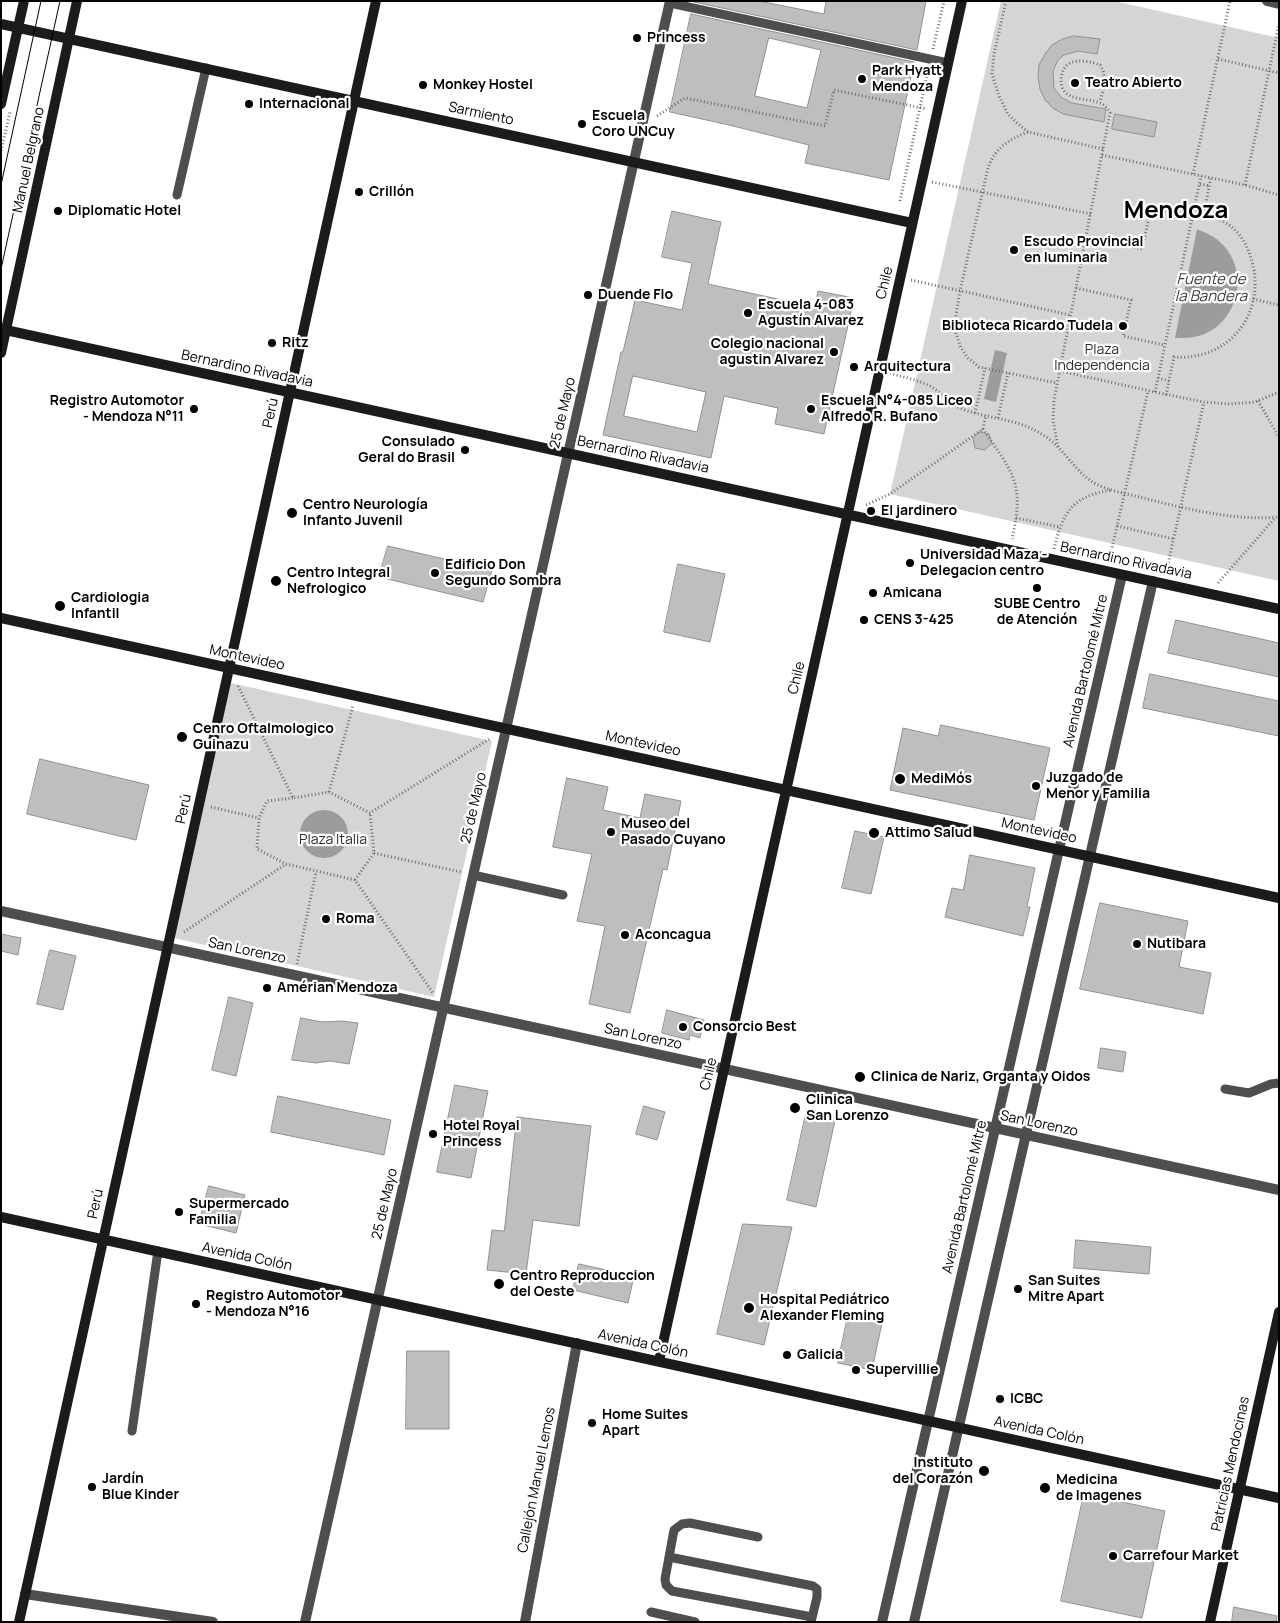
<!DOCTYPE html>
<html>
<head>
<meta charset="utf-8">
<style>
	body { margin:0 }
	#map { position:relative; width:1280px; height:1623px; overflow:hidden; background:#fff; font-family:Manrope,sans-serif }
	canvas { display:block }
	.frame { position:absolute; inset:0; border:2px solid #000; pointer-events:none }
</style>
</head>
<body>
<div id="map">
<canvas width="1280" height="1623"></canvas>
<div class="frame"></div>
</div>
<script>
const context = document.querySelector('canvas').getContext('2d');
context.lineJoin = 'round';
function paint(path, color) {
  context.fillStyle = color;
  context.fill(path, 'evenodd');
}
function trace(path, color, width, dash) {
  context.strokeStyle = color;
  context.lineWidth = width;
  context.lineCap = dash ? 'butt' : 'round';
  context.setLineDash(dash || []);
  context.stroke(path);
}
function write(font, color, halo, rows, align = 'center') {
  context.font = font + ' Manrope,sans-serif';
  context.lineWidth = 4.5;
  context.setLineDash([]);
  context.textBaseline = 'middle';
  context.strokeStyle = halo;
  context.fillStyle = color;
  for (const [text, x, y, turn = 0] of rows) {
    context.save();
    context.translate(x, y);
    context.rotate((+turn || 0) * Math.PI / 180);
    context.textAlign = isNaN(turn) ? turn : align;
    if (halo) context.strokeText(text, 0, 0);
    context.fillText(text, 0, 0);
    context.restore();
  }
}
paint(new Path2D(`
	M 1001,1 L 1114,1 L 1279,38 L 1279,581 L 890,494 Z
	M 231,683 L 492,741 L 434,997 L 174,938 Z`), '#d5d5d5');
paint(new Path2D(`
	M 1197,229 C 1206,233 1214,236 1221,243 C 1250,270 1239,322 1202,335 C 1193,338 1184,338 1175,338 Z
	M 995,350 L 1007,353 L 996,402 L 984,399 Z
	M300 834a24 24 0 1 1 48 0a24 24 0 1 1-48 0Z`), '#9c9c9c');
const building = new Path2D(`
	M 759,1 L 824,14 L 826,1 L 926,1 L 917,50 L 694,2 Z
	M 691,14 L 914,62 L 889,180 L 805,163 L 809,145 L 729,125 L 670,112 ZM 769,38 L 821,50 L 807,108 L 755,96 Z
	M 1074,36 L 1100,39 L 1097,54 L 1078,51 L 1064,55 L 1058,60 L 1053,71 L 1054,88 L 1062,98 L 1072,103 L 1106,109 L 1104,122 L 1063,114 L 1053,108 L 1045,100 L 1040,89 L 1038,77 L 1039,65 L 1045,54 L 1052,45 L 1062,39 Z
	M 1115,114 L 1157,122 L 1154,137 L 1112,129 Z
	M 672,211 L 721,222 L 708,284 L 815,307 L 818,291 L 854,298 L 824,434 L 775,424 L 778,408 L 724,396 L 711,458 L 603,435 L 621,352 L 623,352 L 635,300 L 682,310 L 692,263 L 662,257 ZM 633,376 L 706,392 L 697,432 L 624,416 Z
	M 979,432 L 989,434 L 992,443 L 985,450 L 975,448 L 973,439 Z
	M 388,546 L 492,570 L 483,602 L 379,577 Z
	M 678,564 L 725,574 L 710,642 L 664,632 Z
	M 1176,620 L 1279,643 L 1279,677 L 1168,653 Z
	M 1150,674 L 1279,701 L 1279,736 L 1143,708 Z
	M 941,725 L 1050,748 L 1034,820 L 890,790 L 903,728 L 938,736 Z
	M 40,759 L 149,785 L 136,840 L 27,814 Z
	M 567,778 L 608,787 L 603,810 L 640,818 L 645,794 L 681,801 L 667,870 L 663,869 L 630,1013 L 589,1004 L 605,926 L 577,921 L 592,854 L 553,847 Z
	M 855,831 L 884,837 L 871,894 L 842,888 Z
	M 970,855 L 1035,868 L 1027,907 L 1030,907 L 1023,936 L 945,917 L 952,888 L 963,890 Z
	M 1100,903 L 1188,921 L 1179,967 L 1211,973 L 1203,1014 L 1080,989 Z
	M 1,934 L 21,938 L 18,955 L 1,951 Z
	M 50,950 L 76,956 L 63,1010 L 37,1004 Z
	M 229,997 L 253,1003 L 236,1076 L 212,1070 Z
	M 667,1010 L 704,1020 L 700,1038 L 690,1035 L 689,1040 L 662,1033 Z
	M 301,1018 L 322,1022 L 342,1021 L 358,1023 L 349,1064 L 330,1061 L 316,1063 L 292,1060 Z
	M 1101,1048 L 1126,1052 L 1123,1072 L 1098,1068 Z
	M 455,1085 L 488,1091 L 471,1178 L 437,1172 Z
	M 278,1096 L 391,1120 L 384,1155 L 271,1132 Z
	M 644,1106 L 665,1112 L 657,1140 L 636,1134 Z
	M 807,1109 L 836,1116 L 816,1207 L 787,1200 Z
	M 517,1117 L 591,1126 L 579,1226 L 533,1220 L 526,1274 L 487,1270 L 492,1230 L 504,1231 Z
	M 209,1186 L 245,1195 L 236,1233 L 199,1224 Z
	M 743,1224 L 792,1227 L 764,1345 L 717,1334 Z
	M 1076,1240 L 1151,1247 L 1149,1274 L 1074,1268 Z
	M 579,1264 L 634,1276 L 628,1303 L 573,1290 Z
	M 848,1316 L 882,1323 L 872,1370 L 838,1363 Z
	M 407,1351 L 449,1351 L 449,1429 L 406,1429 Z
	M 1084,1494 L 1165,1511 L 1142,1618 L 1061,1601 Z
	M 1234,1607 L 1277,1616 L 1276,1622 L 1232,1622 Z`);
paint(building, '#bebebe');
trace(building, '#929292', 1);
trace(new Path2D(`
	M 1006,1 L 994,54 L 992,74 L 999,96 L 1008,114 L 1017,123 L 1028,132 L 1103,149
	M 933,49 L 944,1
	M 1218,59 L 1279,73
	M 657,116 L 685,98 L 825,126 L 834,90 L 927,109
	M 1028,132 C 1008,140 995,148 988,168 L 960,291 L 956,315 L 956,333 L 961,348 L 968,358 L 979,367 L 1057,383
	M 1,151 L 10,112
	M 1102,155 L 1245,185 L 1279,195
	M 1193,174 L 1230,1
	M 932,182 L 1091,214
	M 1200,184 L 1210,186
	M 1245,185 L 1279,24
	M 900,201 L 928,70
	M 1086,237 L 1142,249 L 1151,209 L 1193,218
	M 911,280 L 1070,315
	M 1076,288 L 1131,300 L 1123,336 L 1164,345
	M 1253,299 L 1279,305
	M 1060,371 L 1155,392 L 1204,402 L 1230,404 L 1255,402 L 1279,392
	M 890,373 C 903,377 917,380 930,386 C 941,392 948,403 960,408 C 988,420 1016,417 1043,435 C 1064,447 1074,472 1096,484 C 1110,491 1128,494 1143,498 C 1187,509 1234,521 1279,517
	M 1158,378 L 1169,381
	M 1155,392 L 1201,176
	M 1166,395 L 1174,357 C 1224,361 1262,321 1254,270 C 1251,256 1247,243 1237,232 C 1228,222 1216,218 1204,213 L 1211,177
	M 1258,401 L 1279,437
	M 975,413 L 985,368
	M 998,418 L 1008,373
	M 983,429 C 992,443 1008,463 1013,478 C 1021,498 1016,520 1012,539
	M 1058,447 L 1053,420 L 1054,400 L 1110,113 C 1102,95 1080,104 1066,93 C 1058,86 1060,68 1070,63 C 1078,59 1093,62 1100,65 C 1108,76 1103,90 1100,102
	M 866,505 L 890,494 L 983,429 L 986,415
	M 1016,518 L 1060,527
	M 1117,526 L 1174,539
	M 1054,549 C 1063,512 1072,496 1112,490
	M 1109,561 L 1148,391
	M 1166,573 L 1204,402
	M 1218,583 L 1275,518
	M 238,686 L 293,798 L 329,792 L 370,813 L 491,738
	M 329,792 L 353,706
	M 293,798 L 267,801 L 259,818 L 257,849 L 286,864 L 355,880 L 433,993
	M 211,807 L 259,818
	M 374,853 L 461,872
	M 355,880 L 374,853 L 370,813
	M 184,932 L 286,864
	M 297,964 L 316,872`), '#707070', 3, [1, 2.5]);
trace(new Path2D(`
	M 670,3 L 948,63
	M 177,195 L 206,68
	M 473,875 L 563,895
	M 1225,1089 L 1249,1093 L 1271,1084 L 1279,1083
	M 132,1431 L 158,1251
	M 758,1537 L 690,1523 L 682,1524 L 674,1530 L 665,1579 L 666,1585 L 672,1591 L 812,1617
	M 669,1557 L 813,1586 L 817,1589 L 817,1597 L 811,1622
	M 651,1612 L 695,1622`), '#4e4e4e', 9);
trace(new Path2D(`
	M 1267,1 L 1279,4
	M 1,911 L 1279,1190
	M 25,1594 L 213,1622
	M 305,1622 L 670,1
	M 525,1622 L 577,1343
	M 882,1622 L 1122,575
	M 914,1622 L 1153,581`), '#4e4e4e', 10);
trace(new Path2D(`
	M 1,24 L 912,223
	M 1,104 L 24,1
	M 1,329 L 1279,609
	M 1,353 L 77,1
	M 1,618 L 1279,898
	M 1,1217 L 1279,1498
	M 659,1361 L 962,1
	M 19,1622 L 376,1
	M 1210,1622 L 1279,1312`), '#1b1b1b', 10);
trace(new Path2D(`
	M 1,185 L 41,1
	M 1,269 L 60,1`), '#000', 1);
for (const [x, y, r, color] of [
	[637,38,5,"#000"],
	[862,79,5,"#000"],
	[1075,83,5,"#000"],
	[423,85,5,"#000"],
	[249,104,5,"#000"],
	[582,124,5,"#000"],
	[359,192,5,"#000"],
	[58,211,5,"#000"],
	[1014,250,5,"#000"],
	[588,295,5,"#000"],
	[748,313,5,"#000"],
	[1123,326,5,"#000"],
	[272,343,5,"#000"],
	[834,352,5,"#000"],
	[854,367,5,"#000"],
	[194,409,5,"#000"],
	[811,409,5,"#000"],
	[465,450,5,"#000"],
	[871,511,5,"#000"],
	[292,513,6,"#000"],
	[910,563,5,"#000"],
	[435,573,5,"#000"],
	[276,581,6,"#000"],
	[1037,588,5,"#000"],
	[873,593,5,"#000"],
	[60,606,6,"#000"],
	[864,620,5,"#000"],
	[182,737,6,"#000"],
	[900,779,6,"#000"],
	[1036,786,5,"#000"],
	[611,832,5,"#000"],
	[874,833,6,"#000"],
	[326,919,5,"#000"],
	[625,935,5,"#000"],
	[1137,944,5,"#000"],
	[267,988,5,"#000"],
	[683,1027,5,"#000"],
	[860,1077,6,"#000"],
	[795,1108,6,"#000"],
	[433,1134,5,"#000"],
	[179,1212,5,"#000"],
	[499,1284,6,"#000"],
	[1018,1289,5,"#000"],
	[196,1304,5,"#000"],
	[749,1308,6,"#000"],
	[787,1355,5,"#000"],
	[856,1370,5,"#000"],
	[1000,1399,5,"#000"],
	[592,1423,5,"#000"],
	[984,1471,6,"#000"],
	[92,1487,5,"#000"],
	[1045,1488,6,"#000"],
	[1113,1556,5,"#000"]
]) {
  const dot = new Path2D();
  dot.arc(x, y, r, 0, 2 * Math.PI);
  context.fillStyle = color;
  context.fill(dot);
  trace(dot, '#fff', 2);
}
write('bold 14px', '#000', '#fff', [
	["Princess",647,38],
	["Park Hyatt",872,71],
	["Mendoza",872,87],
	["Teatro Abierto",1085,83],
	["Monkey Hostel",433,85],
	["Internacional",259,104],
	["Escuela",592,116],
	["Coro UNCuy",592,132],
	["Crillón",369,192],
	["Diplomatic Hotel",68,211],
	["Escudo Provincial",1024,242],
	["en luminaria",1024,258],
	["Duende Flo",598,295],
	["Escuela 4-083",758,305],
	["Agustín Alvarez",758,321],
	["Biblioteca Ricardo Tudela",1113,326,"right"],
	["Ritz",282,343],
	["Colegio nacional",824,344,"right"],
	["agustin Alvarez",824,360,"right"],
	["Arquitectura",864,367],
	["Registro Automotor",184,401,"right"],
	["- Mendoza N°11",184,417,"right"],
	["Escuela N°4-085 Liceo",821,401],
	["Alfredo R. Bufano",821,417],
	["Consulado",455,442,"right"],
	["Geral do Brasil",455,458,"right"],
	["Centro Neurología",303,505],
	["Infanto Juvenil",303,521],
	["El jardinero",881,511],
	["Universidad Maza -",920,555],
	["Delegacion centro",920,571],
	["Edificio Don",445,565],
	["Segundo Sombra",445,581],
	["Centro Integral",287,573],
	["Nefrologico",287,589],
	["Amicana",883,593],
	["Cardiologia",71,598],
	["Infantil",71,614],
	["SUBE Centro",1037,604,"center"],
	["de Atención",1037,620,"center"],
	["CENS 3-425",874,620],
	["Cenro Oftalmologico",193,729],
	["Guinazu",193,745],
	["Juzgado de",1046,778],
	["Menor y Familia",1046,794],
	["MediMós",911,779],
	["Museo del",621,824],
	["Pasado Cuyano",621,840],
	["Attimo Salud",885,833],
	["Roma",336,919],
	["Aconcagua",635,935],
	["Nutibara",1147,944],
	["Amérian Mendoza",277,988],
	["Consorcio Best",693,1027],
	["Clinica de Nariz, Grganta y Oidos",871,1077],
	["Clinica",806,1100],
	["San Lorenzo",806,1116],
	["Hotel Royal",443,1126],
	["Princess",443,1142],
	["Supermercado",189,1204],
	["Familia",189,1220],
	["Centro Reproduccion",510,1276],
	["del Oeste",510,1292],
	["San Suites",1028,1281],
	["Mitre Apart",1028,1297],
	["Registro Automotor",206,1296],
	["- Mendoza N°16",206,1312],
	["Hospital Pediátrico",760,1300],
	["Alexander Fleming",760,1316],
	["Galicia",797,1355],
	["Supervillie",866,1370],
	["ICBC",1010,1399],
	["Home Suites",602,1415],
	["Apart",602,1431],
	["Instituto",973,1463,"right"],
	["del Corazón",973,1479,"right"],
	["Jardín",102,1479],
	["Blue Kinder",102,1495],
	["Medicina",1056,1480],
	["de Imagenes",1056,1496],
	["Carrefour Market",1123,1556]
], 'left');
write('14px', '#000', '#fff', [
	["Sarmiento",481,114,12],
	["Manuel Belgrano",29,160,-78],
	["Chile",885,283,-77],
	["Bernardino Rivadavia",247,369,12],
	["Perú",271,413,-78],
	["25 de Mayo",563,413,-77],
	["Bernardino Rivadavia",643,455,12],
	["Bernardino Rivadavia",1126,561,12],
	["Montevideo",247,658,12],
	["Avenida Bartolomé Mitre",1086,671,-77],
	["Chile",797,678,-77],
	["Montevideo",643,744,12],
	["25 de Mayo",474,808,-77],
	["Perú",184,809,-78],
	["Montevideo",1039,831,12],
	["San Lorenzo",247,951,12],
	["San Lorenzo",643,1037,12],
	["Chile",709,1074,-77],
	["San Lorenzo",1039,1124,12],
	["Avenida Bartolomé Mitre",965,1197,-77],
	["Perú",96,1204,-78],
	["25 de Mayo",385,1204,-77],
	["Avenida Colón",247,1257,12],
	["Avenida Colón",643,1344,12],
	["Avenida Colón",1039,1431,12],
	["Patricias Mendocinas",1231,1464,-78],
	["Callejón Manuel Lemos",537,1480,-79]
]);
write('14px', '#2c2c2c', '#fff', [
	["Plaza",1102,350],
	["Independencia",1102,366],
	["Plaza Italia",333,840]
]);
write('italic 15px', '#3d3d3d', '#fff', [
	["Fuente de",1211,280],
	["la Bandera",1211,297]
]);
write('bold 24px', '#000', '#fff', [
	["Mendoza",1176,211]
]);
</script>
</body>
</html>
